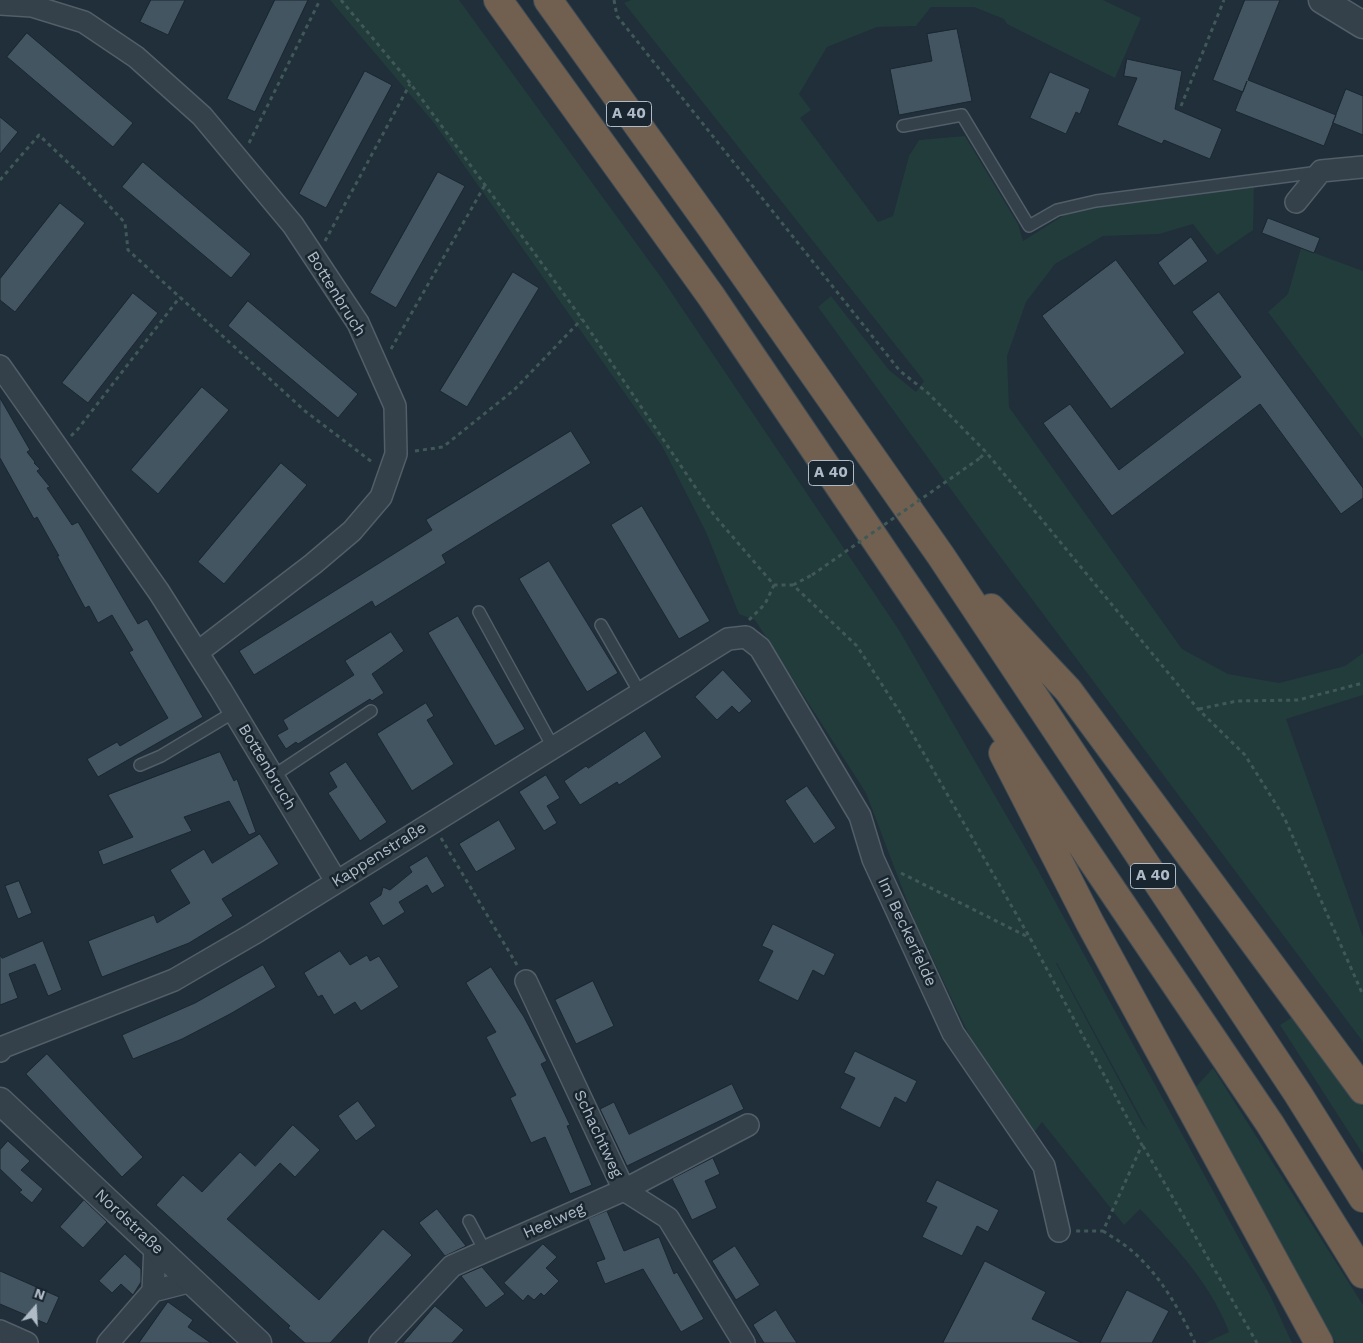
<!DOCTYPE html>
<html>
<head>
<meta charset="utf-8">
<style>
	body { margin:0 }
	#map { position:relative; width:1363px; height:1343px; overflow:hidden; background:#202f3a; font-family:"Work Sans",sans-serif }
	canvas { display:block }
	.north { position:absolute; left:10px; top:1283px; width:50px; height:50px; -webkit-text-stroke:4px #19252f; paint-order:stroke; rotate:19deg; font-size:14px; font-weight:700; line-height:20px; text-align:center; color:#afbbc7 }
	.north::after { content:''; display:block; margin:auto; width:18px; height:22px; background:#afbbc7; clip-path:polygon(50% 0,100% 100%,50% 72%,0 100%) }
</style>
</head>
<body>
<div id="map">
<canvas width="1363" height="1343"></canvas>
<div class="north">N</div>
</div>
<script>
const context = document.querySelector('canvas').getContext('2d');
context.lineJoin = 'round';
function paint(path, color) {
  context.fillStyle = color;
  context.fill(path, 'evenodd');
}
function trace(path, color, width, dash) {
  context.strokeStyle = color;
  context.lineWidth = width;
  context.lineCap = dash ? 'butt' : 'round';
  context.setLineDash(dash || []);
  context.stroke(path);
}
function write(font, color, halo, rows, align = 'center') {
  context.font = font + ' "Work Sans",sans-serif';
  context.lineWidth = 5;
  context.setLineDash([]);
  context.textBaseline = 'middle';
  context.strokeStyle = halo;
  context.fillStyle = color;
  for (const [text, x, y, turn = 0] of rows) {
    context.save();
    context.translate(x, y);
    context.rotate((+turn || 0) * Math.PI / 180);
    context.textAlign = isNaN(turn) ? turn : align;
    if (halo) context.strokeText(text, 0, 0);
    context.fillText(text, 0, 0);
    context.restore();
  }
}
paint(new Path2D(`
	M 330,0 L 459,0 L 663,280 L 899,630 L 1038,870 L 1271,1297 L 1292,1343 L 1205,1343 L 1229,1332 C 1211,1284 1174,1245 1140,1209 L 1124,1225 L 1042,1122 L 1033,1134 L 971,1039 L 915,922 L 866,793 L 755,620 L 739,614 L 706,532 L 662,446 L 434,123 ZM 1056,963 L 1057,963 L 1148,1131 L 1142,1123 Z
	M 631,0 L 1103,0 L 1141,18 L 1115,78 L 1007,24 L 1004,19 L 974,7 L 931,7 L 916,26 L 877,27 L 827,47 L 799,94 L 811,110 L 800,118 L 878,222 L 893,216 L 909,156 L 919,140 L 965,136 L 1018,224 L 1023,241 L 1069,212 L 1254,184 L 1253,230 L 1217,255 L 1193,224 L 1159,234 L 1103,236 L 1055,264 L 1026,302 L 1007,356 L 1009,407 L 1182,649 L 1228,674 L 1279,683 L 1345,666 L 1363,653 L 1363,695 L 1286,719 L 1363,937 L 1363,1042 L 990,543 L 818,307 L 831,296 L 889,370 L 916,392 L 924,381 L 624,3 Z
	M 1301,248 L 1363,271 L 1363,439 L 1268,312 L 1288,294 Z
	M 1297,1014 L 1363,1106 L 1363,1154 L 1280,1025 Z
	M 1213,1068 L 1363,1305 L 1363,1343 L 1336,1343 L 1193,1090 Z`), '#223b3b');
const building = new Path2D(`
	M 151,0 L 185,0 L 168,35 L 140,22 Z
	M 275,0 L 308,0 L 255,112 L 227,99 Z
	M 1245,0 L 1280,0 L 1248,80 L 1336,115 L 1324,146 L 1235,111 L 1247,81 L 1243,92 L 1213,80 Z
	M 957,29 L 972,101 L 899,115 L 890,69 L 932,61 L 927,34 Z
	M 27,33 L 133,123 L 113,147 L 7,57 Z
	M 1127,59 L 1182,71 L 1175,109 L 1222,129 L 1210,159 L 1164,140 L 1162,144 L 1117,125 L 1137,78 L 1124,76 Z
	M 365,71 L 392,85 L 326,208 L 299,194 Z
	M 1050,72 L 1090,89 L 1080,114 L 1076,112 L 1066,134 L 1030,118 Z
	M 1346,89 L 1363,96 L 1363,135 L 1333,123 Z
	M 0,117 L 18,132 L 0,154 Z
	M 143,162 L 251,254 L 231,278 L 122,187 Z
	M 438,172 L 465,186 L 396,308 L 370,293 Z
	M 60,203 L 85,223 L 15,312 L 0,300 L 0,279 Z
	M 1268,218 L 1320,238 L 1314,253 L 1262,233 Z
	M 1191,237 L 1208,261 L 1174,286 L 1158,263 Z
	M 1116,260 L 1185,353 L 1111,409 L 1042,316 Z
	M 513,272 L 539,288 L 467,407 L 440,391 Z
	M 1219,292 L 1363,488 L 1363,498 L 1341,514 L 1260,404 L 1112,516 L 1043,423 L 1070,404 L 1119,470 L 1241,377 L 1192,312 Z
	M 133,293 L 158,313 L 88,403 L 62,383 Z
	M 248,301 L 358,394 L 338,418 L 228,326 Z
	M 202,387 L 229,410 L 158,494 L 131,470 Z
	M 0,398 L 30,450 L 27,452 L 35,462 L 34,463 L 40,469 L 37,471 L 50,487 L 47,488 L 72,525 L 78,522 L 138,624 L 147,619 L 203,717 L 98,777 L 87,759 L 117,742 L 120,746 L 168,718 L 129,652 L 133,650 L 112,615 L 98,623 L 89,606 L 85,608 L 57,556 L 59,556 L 37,517 L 34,519 L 0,458 Z
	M 571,431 L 591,463 L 442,555 L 446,563 L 375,607 L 372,601 L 254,675 L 239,651 L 432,530 L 426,520 Z
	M 281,463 L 307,485 L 224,584 L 198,562 Z
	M 642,506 L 710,621 L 679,639 L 611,525 Z
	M 549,561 L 618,673 L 587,692 L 519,579 Z
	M 458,616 L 525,729 L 495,746 L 428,633 Z
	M 391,632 L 404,651 L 372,674 L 384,693 L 372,701 L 370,699 L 298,744 L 296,742 L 286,749 L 277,735 L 288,729 L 283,720 L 354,675 L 345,661 Z
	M 723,670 L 752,701 L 739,713 L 732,706 L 717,720 L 695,697 Z
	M 426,703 L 434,716 L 427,720 L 454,764 L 412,791 L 377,734 Z
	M 645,731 L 662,757 L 619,785 L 617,782 L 580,805 L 564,781 L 586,766 L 588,768 Z
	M 220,752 L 234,781 L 237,779 L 256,832 L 249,835 L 229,801 L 184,817 L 192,831 L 103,865 L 98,851 L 133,837 L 108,795 Z
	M 346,762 L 387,822 L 360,841 L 328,793 L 337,787 L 329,773 Z
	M 546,775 L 560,798 L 547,806 L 557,823 L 544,831 L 519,792 Z
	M 807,786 L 836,828 L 814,844 L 785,801 Z
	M 499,820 L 516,849 L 476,872 L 459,844 Z
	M 260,834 L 279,864 L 222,899 L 233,916 L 189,943 L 102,977 L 88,941 L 154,915 L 157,923 L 190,903 L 170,870 L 204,849 L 212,863 Z
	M 427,856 L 445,886 L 432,894 L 427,885 L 399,902 L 405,912 L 383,926 L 369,903 L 381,895 L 383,887 L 390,890 L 412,872 L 409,867 Z
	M 19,881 L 32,913 L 18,919 L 5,886 Z
	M 773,924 L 835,954 L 824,976 L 813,970 L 798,1001 L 758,981 L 773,951 L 762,946 Z
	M 43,941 L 62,990 L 48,996 L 35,964 L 9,974 L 18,998 L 0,1005 L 0,955 L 2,958 Z
	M 340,951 L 350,965 L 367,955 L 370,961 L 379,956 L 399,987 L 361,1011 L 355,1002 L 334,1015 L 322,995 L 318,997 L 304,973 Z
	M 263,965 L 276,987 L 230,1014 L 182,1039 L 133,1059 L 122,1035 L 195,1003 Z
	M 491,967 L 524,1017 L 547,1061 L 541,1064 L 570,1125 L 567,1126 L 592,1185 L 570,1194 L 545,1137 L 531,1143 L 510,1098 L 516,1095 L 486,1037 L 496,1032 L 466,983 Z
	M 593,981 L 614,1026 L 576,1044 L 555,1000 Z
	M 855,1051 L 917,1081 L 906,1103 L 895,1097 L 880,1128 L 840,1108 L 855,1078 L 844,1073 Z
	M 47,1054 L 143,1157 L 122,1177 L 26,1074 Z
	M 732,1084 L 744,1109 L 627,1166 L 600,1109 L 614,1102 L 629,1134 Z
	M 358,1101 L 376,1126 L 356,1141 L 338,1116 Z
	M 293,1125 L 320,1150 L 295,1177 L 280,1163 L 227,1219 L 319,1300 L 383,1229 L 412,1255 L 330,1343 L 305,1343 L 288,1328 L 290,1326 L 156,1205 L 183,1175 L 202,1192 L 240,1152 L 255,1166 Z
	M 8,1141 L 30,1161 L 21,1170 L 43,1189 L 32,1203 L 19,1192 L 22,1190 L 0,1169 L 0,1150 Z
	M 713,1158 L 720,1174 L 705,1181 L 717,1208 L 692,1220 L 672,1179 Z
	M 937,1180 L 999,1210 L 988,1232 L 977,1226 L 962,1256 L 922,1237 L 937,1207 L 926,1202 Z
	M 84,1200 L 107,1222 L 83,1248 L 60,1227 Z
	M 437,1209 L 466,1246 L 445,1256 L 419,1223 Z
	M 607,1211 L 624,1251 L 659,1237 L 674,1274 L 677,1272 L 704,1319 L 681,1332 L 643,1269 L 605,1284 L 596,1262 L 605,1259 L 588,1219 Z
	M 543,1244 L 557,1257 L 546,1268 L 559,1281 L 544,1296 L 541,1293 L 534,1300 L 528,1295 L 523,1301 L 504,1283 Z
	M 735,1246 L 760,1285 L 736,1300 L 712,1261 Z
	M 125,1254 L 141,1269 L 141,1282 L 133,1295 L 121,1284 L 112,1293 L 99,1281 Z
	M 985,1261 L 1046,1292 L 1032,1319 L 1082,1343 L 943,1343 Z
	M 482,1267 L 505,1294 L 486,1308 L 461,1276 Z
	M 0,1271 L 59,1297 L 47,1324 L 0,1304 Z
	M 1127,1290 L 1169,1311 L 1152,1343 L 1100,1343 Z
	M 168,1302 L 193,1320 L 188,1327 L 211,1343 L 139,1343 Z
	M 435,1306 L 464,1330 L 452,1343 L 403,1343 Z
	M 776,1310 L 789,1331 L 797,1343 L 764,1343 L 753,1325 Z`);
paint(building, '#445562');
trace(building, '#1b2731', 1);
const service = new Path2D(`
	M 903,126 L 962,115 L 1029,226 L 1057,210 L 1096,201 L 1319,172
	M 479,612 L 553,747
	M 601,625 L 640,693
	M 140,765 L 161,756 L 234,712
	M 273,776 L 371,711
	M 469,1221 L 485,1251`);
const minor = new Path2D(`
	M 0,4 L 32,6 L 84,22 L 136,57 L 202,116 L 293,225 L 358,323 L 395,406 L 396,454 L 381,497 L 352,531 L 313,564 L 198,652
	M 1296,202 L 1321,171 L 1363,167
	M 0,366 L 159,592 L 221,690 L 336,881
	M 526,981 L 624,1190 L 668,1218 L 744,1343
	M 0,1051 L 3,1047 L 174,980 L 253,934 L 728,639 L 746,637 L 760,648 L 860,816 L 873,859 L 953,1033 L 1044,1166 L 1059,1231
	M 153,1291 L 155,1246
	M 0,1331 L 27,1343
	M 108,1343 L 153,1291 L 192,1281
	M 380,1343 L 452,1266 L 624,1190 L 748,1125`);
const tertiary = new Path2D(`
	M 1322,0 L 1363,25
	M 0,1101 L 258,1343`);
const motorway = new Path2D(`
	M 498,0 L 711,296 L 1270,1124 L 1363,1274
	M 548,0 L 711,227 L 941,556 L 1298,1094 L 1363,1198
	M 991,608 L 1068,690 L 1363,1090
	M 1003,753 L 1090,923 L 1319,1343`);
trace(service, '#525e68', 14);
trace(minor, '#525e68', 24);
trace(tertiary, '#525e68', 29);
trace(motorway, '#3f4b55', 30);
trace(new Path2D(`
	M 341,0 L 410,83 L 485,185 L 582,319 L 714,515 L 774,585 L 793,585 L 857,646 L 901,714 L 1030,938 L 1142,1145 L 1103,1231 L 1076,1231
	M 614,0 L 617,16 L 900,371 L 928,393 L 986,452 L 1198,709 L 1245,755 L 1284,817 L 1363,995
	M 1181,106 L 1224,0
	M 249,143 L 320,0
	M 0,180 L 39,135 L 83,177 L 125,223 L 128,250 L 305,411 L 372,462
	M 325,241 L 410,84
	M 391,349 L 485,185
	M 71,436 L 78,429 L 180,297
	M 415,451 L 443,447 L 514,390 L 582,319
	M 980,458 L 986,452
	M 793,585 L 812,575
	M 749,620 L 765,604 L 774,585
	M 1199,709 L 1237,701 L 1298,700 L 1363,683
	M 441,838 L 517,965
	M 901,873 L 1030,938
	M 1143,1146 L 1257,1343
	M 1103,1231 C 1112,1237 1123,1243 1132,1251 C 1160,1275 1180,1310 1195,1343`), '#405857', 3, [4, 4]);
trace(service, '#34404a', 11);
trace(minor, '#34404a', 21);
trace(tertiary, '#34404a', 26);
trace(motorway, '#716050', 28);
trace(new Path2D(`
	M 812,575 L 980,458`), '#405857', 3, [4, 4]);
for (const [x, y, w] of [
	[629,114,45],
	[831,473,45],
	[1153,876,45]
]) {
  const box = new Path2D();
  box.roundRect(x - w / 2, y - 12.5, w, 25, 4);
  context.fillStyle = '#19252f';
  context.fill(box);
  trace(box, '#afbbc7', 1);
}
write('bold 15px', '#afbbc7', null, [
	["A 40",629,114],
	["A 40",831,473],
	["A 40",1153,876]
]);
write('16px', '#afbbc7', '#19252f', [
	["Bottenbruch",336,294,58],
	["Bottenbruch",267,767,59],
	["Kappenstraße",379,855,-32],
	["Im Beckerfelde",907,932,65],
	["Schachtweg",598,1134,65],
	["Heelweg",554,1221,-24],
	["Nordstraße",129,1222,43]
]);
</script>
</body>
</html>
